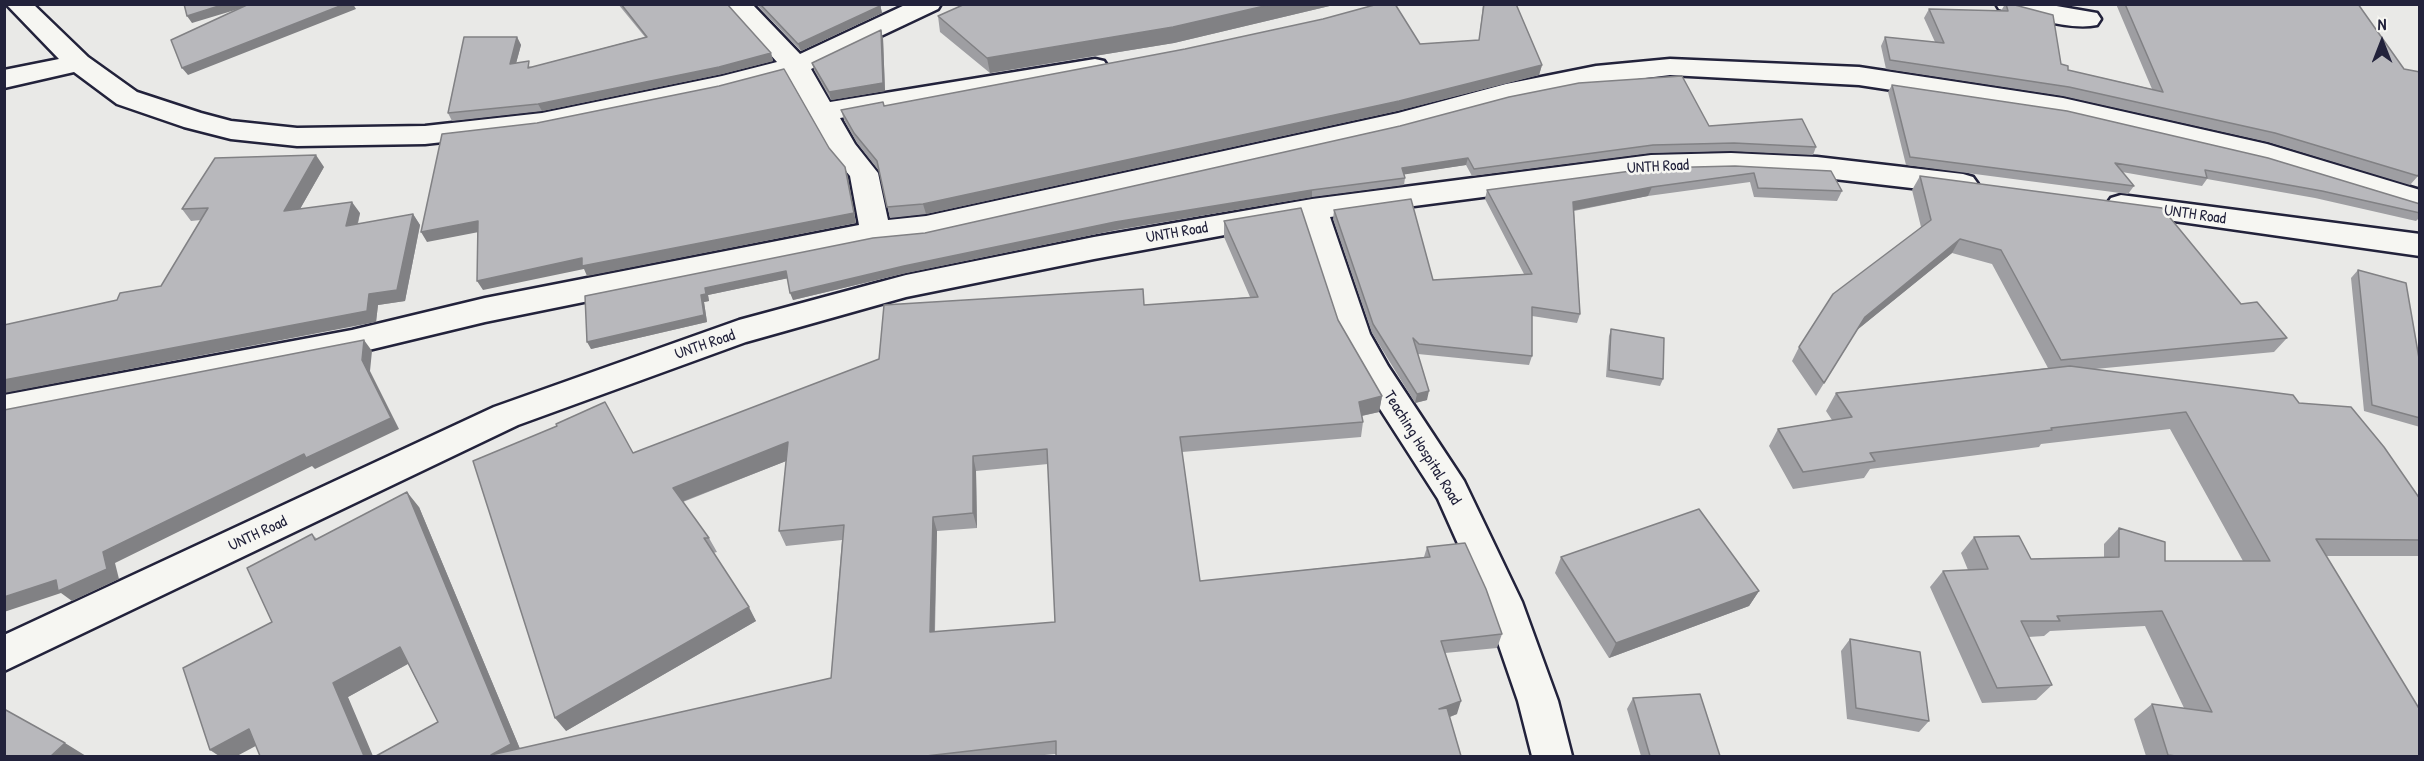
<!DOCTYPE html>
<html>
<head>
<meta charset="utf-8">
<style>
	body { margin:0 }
	#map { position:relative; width:2424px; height:761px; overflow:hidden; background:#e9e9e7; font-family:"Patrick Hand",sans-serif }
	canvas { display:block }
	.frame { position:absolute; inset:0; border:6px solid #22223b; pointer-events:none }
	.north { position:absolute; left:2352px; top:12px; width:60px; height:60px; -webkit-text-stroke:4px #f6f6f2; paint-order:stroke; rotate:0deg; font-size:16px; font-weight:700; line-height:24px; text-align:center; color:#22223b }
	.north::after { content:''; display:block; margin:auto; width:21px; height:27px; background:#22223b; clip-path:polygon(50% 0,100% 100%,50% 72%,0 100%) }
</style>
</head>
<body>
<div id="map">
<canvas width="2424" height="761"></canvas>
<div class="frame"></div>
<div class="north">N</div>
</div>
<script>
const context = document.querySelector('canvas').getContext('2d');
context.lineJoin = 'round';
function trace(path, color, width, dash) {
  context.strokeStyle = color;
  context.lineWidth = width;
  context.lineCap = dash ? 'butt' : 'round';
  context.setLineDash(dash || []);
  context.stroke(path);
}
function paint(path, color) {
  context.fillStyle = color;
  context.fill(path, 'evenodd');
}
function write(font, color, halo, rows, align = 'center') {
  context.font = font + ' "Patrick Hand",sans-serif';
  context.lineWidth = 5;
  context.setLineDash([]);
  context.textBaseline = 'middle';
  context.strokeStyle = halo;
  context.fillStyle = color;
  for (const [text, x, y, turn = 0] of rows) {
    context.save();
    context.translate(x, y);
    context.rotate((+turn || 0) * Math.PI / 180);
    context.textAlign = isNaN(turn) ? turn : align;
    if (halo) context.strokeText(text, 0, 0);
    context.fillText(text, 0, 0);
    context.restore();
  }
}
const minor = new Path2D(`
	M 6,4 L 33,4 L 88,57 L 137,92 L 201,113 L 231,121 L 297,128 L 425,126 L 542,113 L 722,76 L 777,62 L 725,4 L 752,4 L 800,54 L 907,4 L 941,4 L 938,9 L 811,69 L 830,102 L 1095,59 L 1104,61 L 1108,67 L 1104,73 L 1095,75 L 840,118 L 855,144 L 878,173 L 888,220 L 926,216 L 1398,113 L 1506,84 L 1596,66 L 1670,59 L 1859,67 L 2063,98 L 2267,144 L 2420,190 L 2420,211 L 2263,163 L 2063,116 L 1859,85 L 1670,75 L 1596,84 L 1507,102 L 1398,131 L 926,238 L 875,243 L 485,322 L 352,354 L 4,421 L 4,395 L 352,330 L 485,298 L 859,225 L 850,176 L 834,157 L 788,76 L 722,94 L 542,131 L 425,144 L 297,146 L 231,139 L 184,127 L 117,104 L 74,72 L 4,88 L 4,70 L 59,59 Z
	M 1996,4 L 2045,4 L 2097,13 L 2101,19 L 2097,25 C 2070,31 2026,16 1999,9 Z
	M 1731,153 L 1817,157 L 1963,174 L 1973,177 L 1978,184 L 1973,191 L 1963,194 L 1817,177 L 1731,173 L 1651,175 L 1330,217 L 1370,334 L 1388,366 L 1464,481 L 1522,602 L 1558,701 L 1572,756 L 1532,756 L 1518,701 L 1484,602 L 1438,499 L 1364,384 L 1338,335 L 1301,221 L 1094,259 L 906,297 L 746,342 L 518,425 L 4,671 L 4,635 L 494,407 L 739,320 L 906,275 L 1094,237 L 1312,199 L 1651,155 Z
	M 2121,195 L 2420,234 L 2420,256 L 2111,212 L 2106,205 L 2111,198 Z`);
trace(minor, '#22223b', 5);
paint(minor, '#f6f6f2');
paint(new Path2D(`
	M 618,4 L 727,4 L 771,53 L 773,61 L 722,74 L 542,111 L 452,121 L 448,113 L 517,37 L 521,45 L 516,63 L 532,67 L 645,37 Z
	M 756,4 L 880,4 L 882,13 L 801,51 Z
	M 965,4 L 1338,4 L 1174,43 L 990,73 L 940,32 L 938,16 Z
	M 1483,4 L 1516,4 L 1542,65 L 1539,75 L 1397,111 L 926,214 L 890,218 L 879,171 L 857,143 L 844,120 L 841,110 L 883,102 L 884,106 L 1420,44 L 1479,40 Z
	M 2005,4 L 2011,4 L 2061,64 L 2068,70 L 2152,89 L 2116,4 L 2358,4 L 2418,176 L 2410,185 L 2268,142 L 2063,96 L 1886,69 L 1881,46 L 1885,37 L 1935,42 L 1924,18 L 1929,9 L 2001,11 Z
	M 883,38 L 885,91 L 831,100 L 814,70 L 812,63 Z
	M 1892,85 L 2420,204 L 2420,217 L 2416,221 L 2315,198 L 2207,179 L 2202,186 L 2122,172 L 2134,186 L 2128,194 L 1906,165 L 1888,92 Z
	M 1400,126 L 1709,126 L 1816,147 L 1813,155 L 1731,151 L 1651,153 L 1472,176 L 1466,165 L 1404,174 L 1405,178 L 1404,185 L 1312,197 L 1116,230 L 906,273 L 793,300 L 788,278 L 708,295 L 709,301 L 704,302 L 707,322 L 591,349 L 585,296 L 925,233 Z
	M 1735,166 L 1842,191 L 1837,201 L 1754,197 L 1750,182 L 1648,196 L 1574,211 L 1580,314 L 1577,323 L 1532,316 L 1532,356 L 1529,365 L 1418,354 L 1427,400 L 1415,403 L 1372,333 L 1333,219 L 1334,210 L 1433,280 L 1524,274 L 1485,199 L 1487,190 Z
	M 324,167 L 300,209 L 360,213 L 358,224 L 413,214 L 420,225 L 405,301 L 378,305 L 376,322 L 117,300 L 161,286 L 201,220 L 191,221 L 182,209 Z
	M 1920,176 L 2241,304 L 2287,338 L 2274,352 L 2095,369 L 2299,403 L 2420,499 L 2420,556 L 2326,556 L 2420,756 L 2146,756 L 2134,719 L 2152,704 L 2184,708 L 2145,626 L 2050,631 L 2044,636 L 2028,637 L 2052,685 L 2036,700 L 1982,703 L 1930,587 L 1943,571 L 1968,570 L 1961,553 L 1974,537 L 2031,559 L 2104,557 L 2104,544 L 2119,528 L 2165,561 L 2243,561 L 2170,429 L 2041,444 L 2039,447 L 1870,469 L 1864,478 L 1793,489 L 1769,446 L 1778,429 L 1832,420 L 1826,411 L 1836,393 L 2048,368 L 1992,264 L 1952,253 L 1857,330 L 1816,396 L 1792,361 L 1799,347 L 1921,227 L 1912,190 Z
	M 1224,221 L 1338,320 L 1382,396 L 1379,412 L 1362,416 L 1363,422 L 1361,437 L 1182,452 L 1200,581 L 1424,557 L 1427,547 L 1502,634 L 1497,648 L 1445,653 L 1457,714 L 1450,717 L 1034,756 L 376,756 L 438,722 L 408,664 L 348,697 L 272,622 L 312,534 L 317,539 L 419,507 L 520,749 L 831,678 L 842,540 L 786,546 L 779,531 L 786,461 L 683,502 L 709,538 L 717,552 L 713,553 L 756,621 L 566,731 L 633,453 L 1144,305 L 1250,297 L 1224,237 ZM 1048,464 L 1055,622 L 935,632 L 937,531 L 977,528 L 976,471 Z
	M 2358,270 L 2420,364 L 2420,427 L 2364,411 L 2351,278 Z
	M 1611,329 L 1663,379 L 1660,386 L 1606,377 L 1609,336 Z
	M 1561,557 L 1759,591 L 1749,606 L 1609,658 L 1555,573 Z
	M 1850,639 L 1929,721 L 1919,732 L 1847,719 L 1841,651 Z
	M 1633,698 L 1720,756 L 1641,756 L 1627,709 Z`), '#9e9ea2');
paint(new Path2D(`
	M 225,4 L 255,4 L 192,23 L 187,16 Z
	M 345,4 L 353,4 L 356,9 L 188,75 L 182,68 Z
	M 880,4 L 882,13 L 801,51 L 798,44 Z
	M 1273,4 L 1338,4 L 1174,43 L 990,73 L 987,58 Z
	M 881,30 L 883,38 L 885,91 L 831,100 L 829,92 Z
	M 517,37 L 521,45 L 514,71 L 510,64 Z
	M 771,53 L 773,61 L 722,74 L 542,111 L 538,104 Z
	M 1542,65 L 1539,75 L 1397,111 L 926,214 L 923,204 Z
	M 316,155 L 324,167 L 292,223 L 284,211 Z
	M 1468,158 L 1466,165 L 1401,175 L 1402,168 Z
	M 845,167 L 848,177 L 856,223 L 587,276 L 584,269 L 483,290 L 477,281 Z
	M 1652,187 L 1648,196 L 1570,211 L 1573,202 Z
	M 1312,190 L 1312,197 L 1116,230 L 906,273 L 793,300 L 790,293 L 904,266 L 1115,222 Z
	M 352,202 L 360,213 L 354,238 L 346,226 Z
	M 413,214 L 420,225 L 405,301 L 378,305 L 376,322 L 4,393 L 4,380 L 369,294 Z
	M 478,221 L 484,231 L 427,242 L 421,232 Z
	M 1960,239 L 1952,253 L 1857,330 L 1816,396 L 1865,317 Z
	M 786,271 L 789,278 L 708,295 L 709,301 L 704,302 L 707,322 L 591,349 L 587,342 L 701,295 L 705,288 Z
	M 364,340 L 372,351 L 370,371 L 399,429 L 315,469 L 312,466 L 115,563 L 119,579 L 72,601 L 61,593 L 4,612 L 4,597 L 103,552 L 362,360 Z
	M 1429,391 L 1427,400 L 1415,403 L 1417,394 Z
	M 1382,396 L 1379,412 L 1356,417 L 1359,402 Z
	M 788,442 L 794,458 L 681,502 L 673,488 Z
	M 973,456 L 976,471 L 977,528 L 973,513 Z
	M 407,492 L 419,507 L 523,756 L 493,756 Z
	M 933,517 L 937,531 L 934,646 L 930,632 Z
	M 1759,591 L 1749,606 L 1609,658 L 1616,643 Z
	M 749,607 L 756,621 L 566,731 L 555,718 Z
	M 400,647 L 413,661 L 348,697 L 373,756 L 364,756 L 333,683 Z
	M 1461,701 L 1457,714 L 1436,722 L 1439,709 Z
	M 249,729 L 265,741 L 237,756 L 219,756 L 210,750 Z
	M 65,743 L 86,756 L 51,756 Z`), '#818184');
const building = new Path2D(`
	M 184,4 L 225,4 L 187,16 Z
	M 249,4 L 345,4 L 182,68 L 171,40 Z
	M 621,4 L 727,4 L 771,53 L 719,67 L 538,104 L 448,113 L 464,37 L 517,37 L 510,64 L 529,61 L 528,68 L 647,37 Z
	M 760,4 L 880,4 L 880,6 L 798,44 Z
	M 965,4 L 1273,4 L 1173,27 L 987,58 L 938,16 Z
	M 1378,4 L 1395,4 L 1420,44 L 1479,40 L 1484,4 L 1516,4 L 1542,65 L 1399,101 L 923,204 L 887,207 L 877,161 L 854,133 L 841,110 L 883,102 L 884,106 L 1185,49 L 1323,19 Z
	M 2006,4 L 2011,4 L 2053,15 L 2061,64 L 2068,66 L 2068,70 L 2163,92 L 2125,4 L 2358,4 L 2404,69 L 2420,72 L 2420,170 L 2418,176 L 2275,133 L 2069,87 L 1890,60 L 1885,37 L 1944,43 L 1929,9 L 2008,11 Z
	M 881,30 L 883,83 L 829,92 L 812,63 Z
	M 784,69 L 829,148 L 845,167 L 854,213 L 582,266 L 582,258 L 477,281 L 478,221 L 421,232 L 442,134 L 537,123 L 719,86 Z
	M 1682,76 L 1709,126 L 1802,119 L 1816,147 L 1734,143 L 1653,145 L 1474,169 L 1468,158 L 1402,168 L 1405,178 L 1312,190 L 1115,222 L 904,266 L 790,293 L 786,271 L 705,288 L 706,294 L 701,295 L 704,315 L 587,342 L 585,296 L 873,238 L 925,233 L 1400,126 L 1509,97 L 1579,83 Z
	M 1892,85 L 2067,111 L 2268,158 L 2420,204 L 2420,213 L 2322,191 L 2205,170 L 2207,178 L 2115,163 L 2134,186 L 1910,157 Z
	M 316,155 L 284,211 L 352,202 L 346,226 L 413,214 L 397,290 L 369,294 L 367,311 L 4,380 L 4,325 L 117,300 L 120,293 L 161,286 L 208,208 L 182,209 L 215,158 Z
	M 1735,166 L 1831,171 L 1842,191 L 1758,188 L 1754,173 L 1652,187 L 1573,202 L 1580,314 L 1532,307 L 1532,356 L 1419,344 L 1413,338 L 1429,391 L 1417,394 L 1373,324 L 1334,210 L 1411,199 L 1433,280 L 1532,274 L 1487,190 L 1654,168 Z
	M 1920,176 L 2162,208 L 2241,304 L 2257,302 L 2287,338 L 2061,360 L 2001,250 L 1960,239 L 1865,317 L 1824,383 L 1799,347 L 1833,294 L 1931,220 Z
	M 1301,208 L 1338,320 L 1382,396 L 1359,402 L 1363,422 L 1180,437 L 1200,581 L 1430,557 L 1427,547 L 1465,543 L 1486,589 L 1502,634 L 1441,641 L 1461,701 L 1439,709 L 1447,708 L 1461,756 L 1056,756 L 1056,741 L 926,756 L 376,756 L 438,722 L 400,647 L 333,683 L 364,756 L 260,756 L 249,729 L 210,750 L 183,668 L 272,622 L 247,568 L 312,534 L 315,540 L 407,492 L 511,744 L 491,755 L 831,678 L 844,525 L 779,531 L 788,442 L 673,488 L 709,538 L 704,538 L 749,607 L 555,718 L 473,461 L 557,426 L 556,424 L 605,402 L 633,453 L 879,359 L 884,305 L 1143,289 L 1144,305 L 1258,297 L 1224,221 ZM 1047,449 L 1055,622 L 930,632 L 933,517 L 973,513 L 973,456 Z
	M 2358,270 L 2406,283 L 2420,364 L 2420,418 L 2372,405 Z
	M 1611,329 L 1664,338 L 1663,379 L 1609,370 Z
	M 364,340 L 362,360 L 391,418 L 306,458 L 304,454 L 103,552 L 107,569 L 58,591 L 56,580 L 4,597 L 4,410 Z
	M 2070,366 L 2293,395 L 2299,403 L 2351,407 L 2384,447 L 2420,499 L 2420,540 L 2316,539 L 2420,710 L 2420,756 L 2176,756 L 2168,755 L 2152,704 L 2212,712 L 2162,611 L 2057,616 L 2060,621 L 2021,621 L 2052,685 L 1997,688 L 1943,571 L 1988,569 L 1974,537 L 2019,536 L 2031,559 L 2119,557 L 2119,528 L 2165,542 L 2165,561 L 2270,561 L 2186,412 L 2051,428 L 2052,430 L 1870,453 L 1875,461 L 1803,472 L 1778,429 L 1852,417 L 1836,393 Z
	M 1699,509 L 1759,591 L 1616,643 L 1561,557 Z
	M 1850,639 L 1920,652 L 1929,721 L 1856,708 Z
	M 1700,694 L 1720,756 L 1650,756 L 1633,698 Z
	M 4,709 L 65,743 L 51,756 L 4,756 Z`);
paint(building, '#b8b8bc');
trace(building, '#818184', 1.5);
write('16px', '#22223b', '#f6f6f2', [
	["UNTH Road",1658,167,-3],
	["UNTH Road",2195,215,8],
	["UNTH Road",1177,233,-10],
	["UNTH Road",705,345,-19],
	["Teaching Hospital Road",1422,448,58],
	["UNTH Road",258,534,-25]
]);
</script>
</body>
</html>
